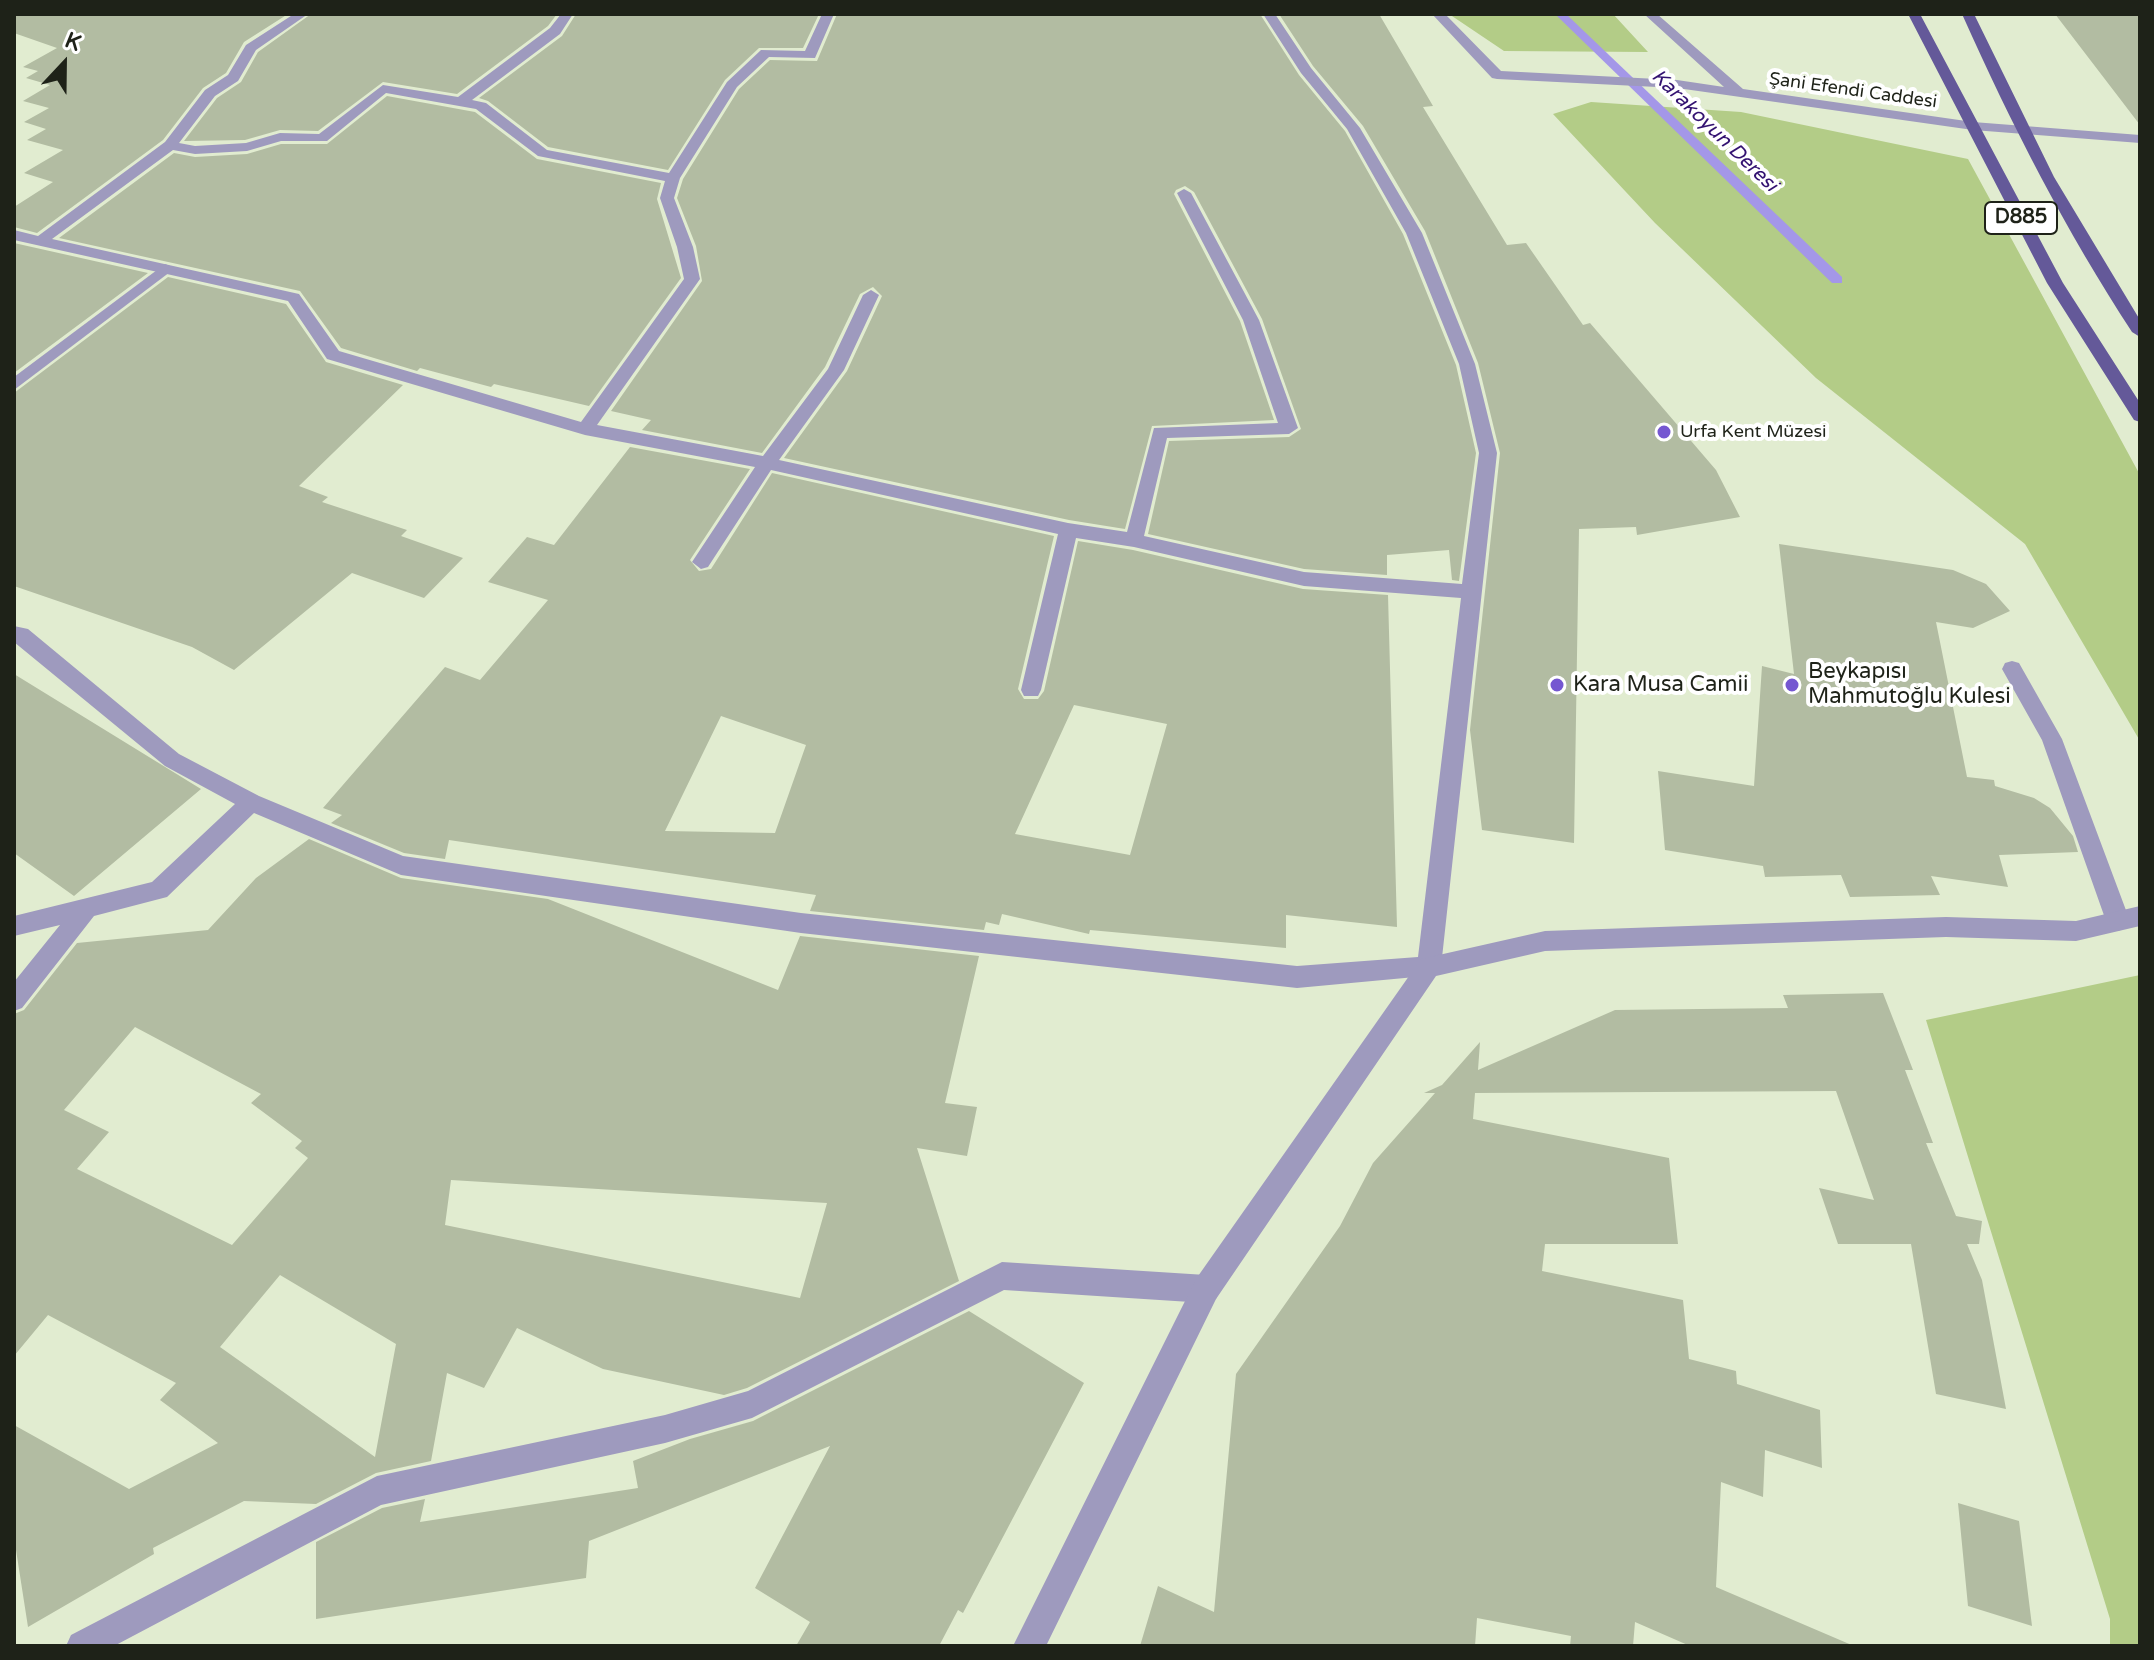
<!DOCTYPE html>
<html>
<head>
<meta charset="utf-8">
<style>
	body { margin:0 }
	#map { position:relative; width:2154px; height:1660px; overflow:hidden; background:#e1ecd0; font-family:"Varela Round",sans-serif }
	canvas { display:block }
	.frame { position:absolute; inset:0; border:16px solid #1e2218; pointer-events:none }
	.north { position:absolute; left:24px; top:24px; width:80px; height:80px; -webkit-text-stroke:6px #fff; paint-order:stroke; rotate:22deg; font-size:22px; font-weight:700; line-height:32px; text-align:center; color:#1e2218 }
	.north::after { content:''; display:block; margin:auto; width:28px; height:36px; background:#1e2218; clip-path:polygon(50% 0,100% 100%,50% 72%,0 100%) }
</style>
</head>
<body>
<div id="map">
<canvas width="2154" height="1660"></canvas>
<div class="frame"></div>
<div class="north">K</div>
</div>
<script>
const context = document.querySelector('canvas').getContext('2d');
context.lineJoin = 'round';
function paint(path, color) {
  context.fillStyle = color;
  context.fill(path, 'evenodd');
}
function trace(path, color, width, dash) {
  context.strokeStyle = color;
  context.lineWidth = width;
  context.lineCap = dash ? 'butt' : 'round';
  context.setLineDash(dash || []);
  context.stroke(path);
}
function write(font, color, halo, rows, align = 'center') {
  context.font = font + ' "Varela Round",sans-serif';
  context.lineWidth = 8;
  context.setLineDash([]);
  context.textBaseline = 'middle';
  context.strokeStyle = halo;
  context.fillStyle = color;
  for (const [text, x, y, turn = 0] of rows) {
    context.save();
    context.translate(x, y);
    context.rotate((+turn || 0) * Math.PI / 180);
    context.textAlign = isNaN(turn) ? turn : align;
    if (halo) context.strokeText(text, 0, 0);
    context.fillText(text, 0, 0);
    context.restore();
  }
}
paint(new Path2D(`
	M 1449,14 L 1613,14 L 1648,52 L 1504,51 Z
	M 1591,102 L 1741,112 L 1968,159 L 2140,475 L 2140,741 L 2025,544 L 1816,378 L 1655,223 L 1553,114 Z
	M 2140,975 L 2140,1646 L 2110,1646 L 2110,1619 L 1926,1020 Z`), '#b3cc87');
paint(new Path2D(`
	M 1555,14 L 1566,14 L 1842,277 L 1842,283 L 1832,283 Z`), '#a497e8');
paint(new Path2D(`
	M 14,14 L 288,14 L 244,42 L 226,73 L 203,88 L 163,140 L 37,233 L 14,227 L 14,207 L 53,182 L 24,173 L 63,150 L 27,140 L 46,129 L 24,122 L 49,108 L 23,101 L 50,85 L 26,78 L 38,71 L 23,67 L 57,48 L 14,33 Z
	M 311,14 L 557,14 L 548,26 L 457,94 L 383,82 L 318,131 L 280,130 L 245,140 L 184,141 L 217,98 L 241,82 L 258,52 Z
	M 576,14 L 819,14 L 803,48 L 759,48 L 725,80 L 668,170 L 548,147 L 488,101 L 479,98 L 562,36 Z
	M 837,14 L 1260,14 L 1299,75 L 1345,131 L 1403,234 L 1456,365 L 1476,453 L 1459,581 L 1452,580 L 1449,550 L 1387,555 L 1387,575 L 1304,569 L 1148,534 L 1169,441 L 1289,437 L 1301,429 L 1262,319 L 1194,192 L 1185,186 L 1176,190 L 1174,194 L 1240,321 L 1274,420 L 1152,426 L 1125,529 L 1069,520 L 784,458 L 847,371 L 882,296 L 873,287 L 860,294 L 825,367 L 762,453 L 642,430 L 651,420 L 611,411 L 702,281 L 696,246 L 677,198 L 683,179 L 739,89 L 770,60 L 817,61 Z
	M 1279,14 L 1379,14 L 1433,106 L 1423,107 L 1507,245 L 1526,243 L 1583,325 L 1590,323 L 1716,470 L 1740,517 L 1637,535 L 1636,527 L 1579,529 L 1574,843 L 1482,830 L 1470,730 L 1500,453 L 1478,363 L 1425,231 L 1363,126 L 1313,66 Z
	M 2055,14 L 2140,14 L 2140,125 Z
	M 387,96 L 475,112 L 537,159 L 661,183 L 657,199 L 681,278 L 589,406 L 494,384 L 491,387 L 420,368 L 417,371 L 341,348 L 300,291 L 59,238 L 174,153 L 195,157 L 247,154 L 281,144 L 327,144 Z
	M 14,243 L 148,273 L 14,373 Z
	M 168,277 L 286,304 L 326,362 L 403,385 L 299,486 L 328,497 L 322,502 L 407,530 L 401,536 L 463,558 L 424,598 L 352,573 L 234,670 L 192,647 L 14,586 L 14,393 Z
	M 630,447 L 750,469 L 690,560 L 699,571 L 711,569 L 772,473 L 1054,536 L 1018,689 L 1024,699 L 1038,699 L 1044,691 L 1078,541 L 1133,550 L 1303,589 L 1388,595 L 1397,927 L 1286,915 L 1286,948 L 1090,930 L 1089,934 L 1002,914 L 999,925 L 986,922 L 984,930 L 810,911 L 816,895 L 449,840 L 445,859 L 404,853 L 331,823 L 342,815 L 323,808 L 445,667 L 480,680 L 548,600 L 488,582 L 527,537 L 554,545 ZM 1074,705 L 1167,724 L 1130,855 L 1015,834 ZM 721,716 L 806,745 L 775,833 L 665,831 Z
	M 1779,544 L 1953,570 L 1986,584 L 2010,611 L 1973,628 L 1936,622 L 1967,777 L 1994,780 L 1995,786 L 2034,798 L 2050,808 L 2073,836 L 2078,852 L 1999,855 L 2008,887 L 1931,876 L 1940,895 L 1850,897 L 1841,875 L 1765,877 L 1763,866 L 1665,850 L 1658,771 L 1754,786 L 1762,666 L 1794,674 Z
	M 14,674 L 201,789 L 74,896 L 14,853 Z
	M 309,839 L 401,878 L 548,899 L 778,990 L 800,936 L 979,956 L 945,1103 L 977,1107 L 967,1156 L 917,1148 L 959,1281 L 747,1388 L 724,1395 L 603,1369 L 517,1328 L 484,1388 L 447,1373 L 431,1461 L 376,1473 L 316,1504 L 244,1501 L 153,1548 L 154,1554 L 28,1627 L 14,1537 L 14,1425 L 129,1489 L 218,1443 L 160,1400 L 176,1383 L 48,1315 L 14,1356 L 14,1014 L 24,1010 L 77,943 L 208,930 L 256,878 ZM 135,1027 L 261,1094 L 251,1103 L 302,1141 L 295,1148 L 308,1158 L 232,1245 L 77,1169 L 109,1132 L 64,1110 ZM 451,1180 L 827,1203 L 800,1298 L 445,1225 ZM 280,1275 L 396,1344 L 375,1457 L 220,1347 Z
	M 1883,993 L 1913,1070 L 1905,1070 L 1933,1143 L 1926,1143 L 1956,1216 L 1982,1221 L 1979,1244 L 1967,1244 L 1982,1280 L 2006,1409 L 1936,1394 L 1911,1244 L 1838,1244 L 1819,1188 L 1874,1200 L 1836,1091 L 1475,1093 L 1473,1119 L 1669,1158 L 1678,1244 L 1545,1244 L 1542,1271 L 1683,1300 L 1689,1359 L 1736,1371 L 1737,1384 L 1820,1410 L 1822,1468 L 1765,1450 L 1763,1497 L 1721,1482 L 1716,1587 L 1854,1646 L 1690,1646 L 1635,1622 L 1633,1646 L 1570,1646 L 1571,1636 L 1477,1618 L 1475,1646 L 1140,1646 L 1158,1586 L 1214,1612 L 1236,1374 L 1340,1226 L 1373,1163 L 1435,1093 L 1424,1093 L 1442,1085 L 1480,1042 L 1478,1070 L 1615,1010 L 1788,1008 L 1783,995 Z
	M 969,1311 L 1084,1383 L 963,1613 L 958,1610 L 939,1646 L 796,1646 L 810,1622 L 755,1588 L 830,1446 L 589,1541 L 586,1578 L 316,1619 L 316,1542 L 382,1508 L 425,1499 L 420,1522 L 638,1488 L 633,1461 L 690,1439 L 753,1421 Z
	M 1958,1503 L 2019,1521 L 2032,1626 L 1968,1606 Z`), '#b2bca2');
paint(new Path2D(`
	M 165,264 L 170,266 L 170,272 L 14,390 L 14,377 Z`), '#9e9abe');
paint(new Path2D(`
	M 294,14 L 308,14 L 256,50 L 238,81 L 215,96 L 179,143 L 195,146 L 246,143 L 280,133 L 319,134 L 383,85 L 458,97 L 550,28 L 561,14 L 573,14 L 560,34 L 472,100 L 486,103 L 547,150 L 669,173 L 727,82 L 761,50 L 805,51 L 822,14 L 834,14 L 815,58 L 769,57 L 737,87 L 680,178 L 674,198 L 693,247 L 700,279 L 597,425 L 763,456 L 828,369 L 863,295 L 871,290 L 879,295 L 844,370 L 779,460 L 1068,523 L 1127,532 L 1154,428 L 1278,423 L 1243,320 L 1177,193 L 1184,189 L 1191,193 L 1259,320 L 1298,428 L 1289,434 L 1167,438 L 1144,536 L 1304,572 L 1462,584 L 1479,453 L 1459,364 L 1406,233 L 1347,129 L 1301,73 L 1263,14 L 1275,14 L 1311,68 L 1360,128 L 1422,233 L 1475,364 L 1497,453 L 1441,967 L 1437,975 L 1297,988 L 801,933 L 401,875 L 254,813 L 167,897 L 94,916 L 22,1008 L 14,1011 L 14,982 L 60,925 L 14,936 L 14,916 L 152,882 L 235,804 L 165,766 L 14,642 L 14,626 L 28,629 L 179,754 L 259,796 L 403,856 L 801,913 L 1297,966 L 1418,957 L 1461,598 L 1304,586 L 1134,547 L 1076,538 L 1041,690 L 1038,696 L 1024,696 L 1021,690 L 1058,534 L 771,470 L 708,567 L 701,569 L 692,562 L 755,467 L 585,435 L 327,359 L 288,301 L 14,240 L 14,230 L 38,236 L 165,142 L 205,90 L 228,75 L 246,45 ZM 386,93 L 476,109 L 538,156 L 665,181 L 660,198 L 677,247 L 684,279 L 581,422 L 339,351 L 299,294 L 52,239 L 173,150 L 195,154 L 247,151 L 281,141 L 327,141 Z
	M 1432,14 L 1445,14 L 1501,71 L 1677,80 L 1724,87 L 1644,14 L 1657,14 L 1743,89 L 1973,122 L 2140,135 L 2140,143 L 1973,130 L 1677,88 L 1497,79 L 1492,78 Z
	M 2012,661 L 2019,663 L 2062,739 L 2130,921 L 2126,928 L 2118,931 L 2110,928 L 2106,921 L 2042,740 L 2002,669 L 2005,663 Z
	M 1002,1262 L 1206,1275 L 1216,1279 L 1220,1289 L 1216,1299 L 1206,1303 L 1004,1290 L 752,1418 L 665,1443 L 381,1505 L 114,1646 L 66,1646 L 71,1635 L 377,1476 L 665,1415 L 748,1391 Z`), '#9e9abe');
paint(new Path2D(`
	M 2140,906 L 2140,926 L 2076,941 L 1946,937 L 1545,951 L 1436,976 L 1216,1299 L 1046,1646 L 1013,1646 L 1196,1279 L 1421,959 L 1545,931 L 1946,917 L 2076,921 Z`), '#9e9abe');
paint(new Path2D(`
	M 1908,14 L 1920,14 L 2063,283 L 2140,403 L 2140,422 L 2134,420 L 2047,283 Z
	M 1962,14 L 1974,14 L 2054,177 L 2140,320 L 2140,337 L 2132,332 C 2066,231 2011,124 1962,14 Z`), '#645999');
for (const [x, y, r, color] of [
	[1664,432,8,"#7557d1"],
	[1557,685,8,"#7557d1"],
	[1792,685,8,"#7557d1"]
]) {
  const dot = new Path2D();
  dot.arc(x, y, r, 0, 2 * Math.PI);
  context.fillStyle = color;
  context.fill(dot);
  trace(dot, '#fff', 3);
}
write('18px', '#1e2218', '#fff', [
	["Şani Efendi Caddesi",1853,91,8]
]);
write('18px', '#1e2218', '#fff', [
	["Urfa Kent Müzesi",1680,432]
], 'left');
write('italic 20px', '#331271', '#fff', [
	["Karakoyun Deresi",1714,131,44]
]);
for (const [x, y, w] of [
	[2021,218,72]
]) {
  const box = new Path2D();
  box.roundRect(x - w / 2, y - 16, w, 32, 6);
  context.fillStyle = '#fff';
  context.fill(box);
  trace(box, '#1e2218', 2);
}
write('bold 20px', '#1e2218', null, [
	["D885",2021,218]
]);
write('22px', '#1e2218', '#fff', [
	["Beykapısı",1808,672],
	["Mahmutoğlu Kulesi",1808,697],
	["Kara Musa Camii",1573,685]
], 'left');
</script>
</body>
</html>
